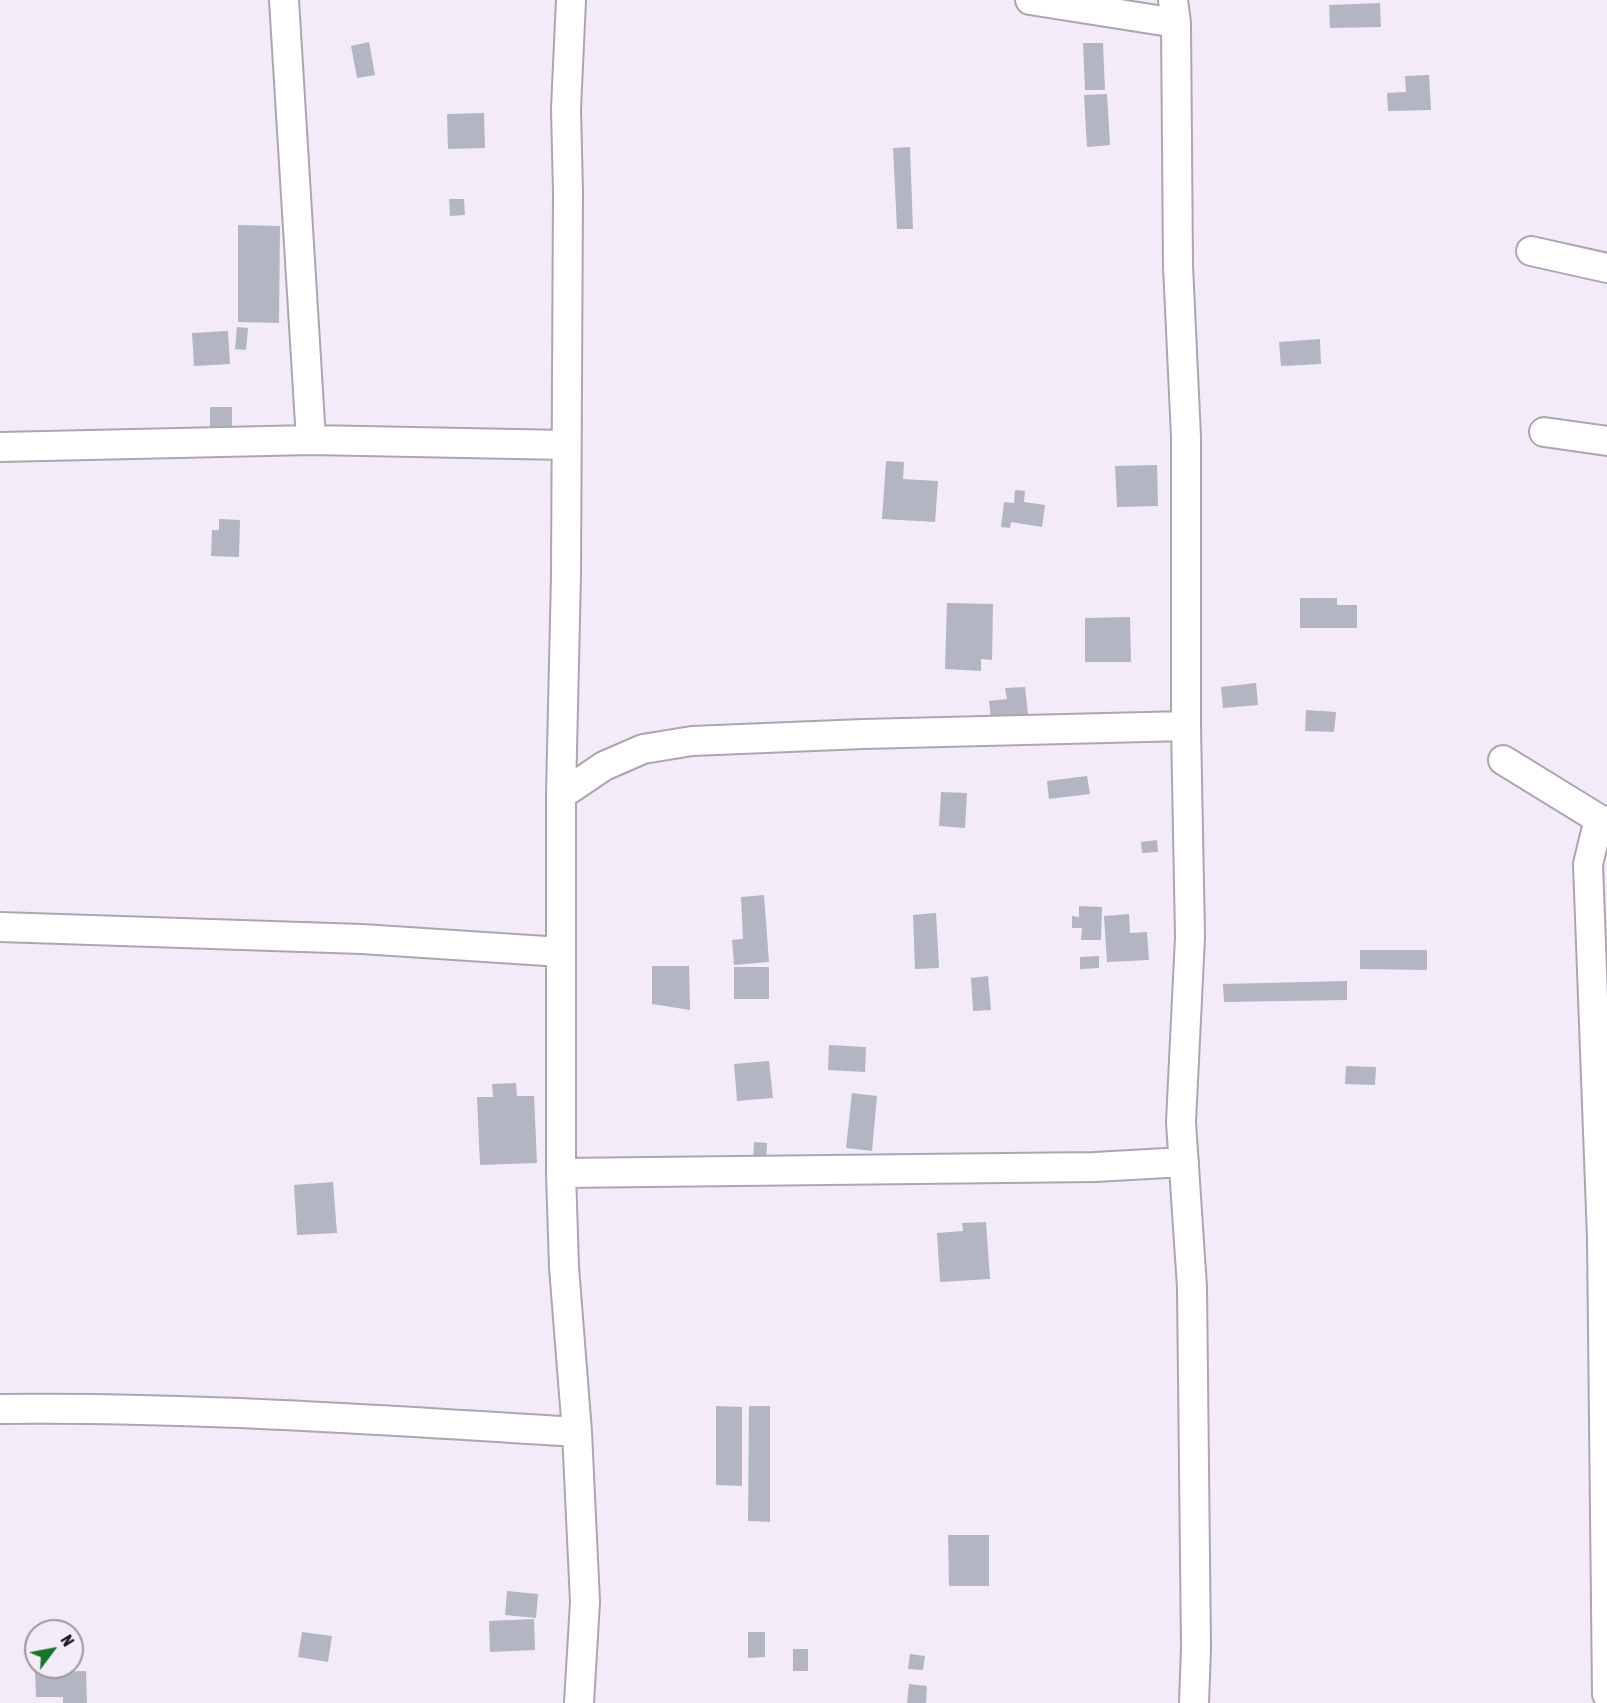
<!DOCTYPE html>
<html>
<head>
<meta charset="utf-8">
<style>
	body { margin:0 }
	#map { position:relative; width:1607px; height:1703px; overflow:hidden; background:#f3ebf8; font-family:"Asap Condensed",sans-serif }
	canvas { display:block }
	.north { position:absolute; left:24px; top:1619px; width:60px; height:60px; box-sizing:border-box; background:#f3ebf8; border:2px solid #9c96a0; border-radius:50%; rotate:58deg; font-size:16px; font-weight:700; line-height:24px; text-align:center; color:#19161b }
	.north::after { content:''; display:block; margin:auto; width:21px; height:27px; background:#137728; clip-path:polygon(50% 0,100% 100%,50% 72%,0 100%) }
</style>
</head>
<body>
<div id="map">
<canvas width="1607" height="1703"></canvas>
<div class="north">N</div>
</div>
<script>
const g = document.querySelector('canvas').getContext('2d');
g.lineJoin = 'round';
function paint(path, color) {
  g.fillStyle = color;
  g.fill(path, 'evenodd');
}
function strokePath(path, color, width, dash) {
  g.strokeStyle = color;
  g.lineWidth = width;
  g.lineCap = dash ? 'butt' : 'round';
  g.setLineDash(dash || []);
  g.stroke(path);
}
const building = new Path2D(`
	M1380,3l1,24 -51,1 -1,-23z
	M369,42l6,33 -18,3 -6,-32z
	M1083,43h20l2,47h-20z
	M1429,75l2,35 -43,1 -1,-18 19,-1 -1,-16z
	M1107,94l3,51 -23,2 -3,-52z
	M484,113l1,35 -37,1 -1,-35z
	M910,147l3,82h-16l-4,-81z
	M449,199h15l1,16 -15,1z
	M238,225l42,1 -1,97 -41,-1z
	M237,327l11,1 -2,22 -11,-1z
	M228,331l2,33 -36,2 -2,-33z
	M1320,339l1,25 -40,2 -2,-24z
	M210,407h22v28h-22z
	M886,461l18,1 -1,17 35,2 -3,41 -53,-3z
	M1157,465l1,41 -41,1 -2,-41z
	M1015,490l10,1 -1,11 21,3 -3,22 -31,-5 -1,6 -9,-1 3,-25 10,1z
	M219,519l21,1 -1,37 -28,-1 1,-26h7z
	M1300,598h37v7h20v23h-57z
	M947,603l46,1 -1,56 -11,-1v12l-36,-2z
	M1130,617l1,45h-46v-44z
	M1256,683l2,22 -35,3 -2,-21z
	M1025,687l4,35 -37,4 -3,-25 18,-2 -2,-11z
	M1306,710l30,2 -2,20 -29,-1z
	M1087,776l3,18 -41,5 -2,-18z
	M941,792l26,1 -2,35 -26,-2z
	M1157,840l1,12 -16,1 -1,-11z
	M764,895l5,67 -35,3 -2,-25 11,-1 -2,-42z
	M1079,906l23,1 -1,33h-20l1,-12h-10v-12l7,1z
	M936,913l3,55 -24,1 -2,-54z
	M1129,914l1,19 17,-1 2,28 -42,2 -3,-46z
	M1360,950h67v20l-67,-1z
	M1099,956v12l-19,1v-12z
	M652,966h37l1,44 -38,-6z
	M734,967h35v32h-35z
	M988,976l3,34 -18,1 -2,-33z
	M1347,981v19l-123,2 -1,-18z
	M829,1045l37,2 -1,25 -37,-2z
	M769,1061l4,37 -36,3 -3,-37z
	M1346,1066l30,1 -1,18 -30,-1z
	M516,1083l1,13h17l3,67 -57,2 -3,-68h16l-1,-13z
	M852,1093l25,3 -5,55 -26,-3z
	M754,1142l13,1 -1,19 -13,-1z
	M333,1182l4,51 -40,2 -3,-50z
	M986,1222l4,57 -50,3 -3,-49 26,-2 -1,-8z
	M716,1406l26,1v79l-26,-1z
	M749,1406h21v116l-22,-1z
	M948,1535h41v51h-40z
	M507,1591l31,3 -2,24 -31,-3z
	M534,1619l1,31 -45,2 -1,-31z
	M302,1632l30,4 -4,26 -30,-5z
	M748,1632h17v25l-17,1z
	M793,1649h15v22h-15z
	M910,1654l15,2 -2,14 -15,-1z
	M86,1671l1,32h-24v-6h-27l-1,-25z
	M909,1684l18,2 -1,17h-19z`);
const street = new Path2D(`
	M284,0l27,440
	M571,0l-5,109 2,83 -2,384 -5,219v378l3,94 13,165 8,170 -6,101
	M1030,0l146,23
	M1173,0l3,23 2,243 8,171v289l4,211 -9,185 11,165 4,361 -2,55
	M1531,251l76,17
	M1544,432l63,9
	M0,447l311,-7 255,5
	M1503,760l96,59 8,2
	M561,795l43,-29 39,-17 49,-8 171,-7 323,-8
	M1599,819l-11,45 14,374 5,456
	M0,927l362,12 199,13
	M561,1173l534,-6 89,-5
	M0,1409c193,-2 385,11 577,23`);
paint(building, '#b3b5c3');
strokePath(street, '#ada5b2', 32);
strokePath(street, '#fff', 28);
</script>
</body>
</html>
